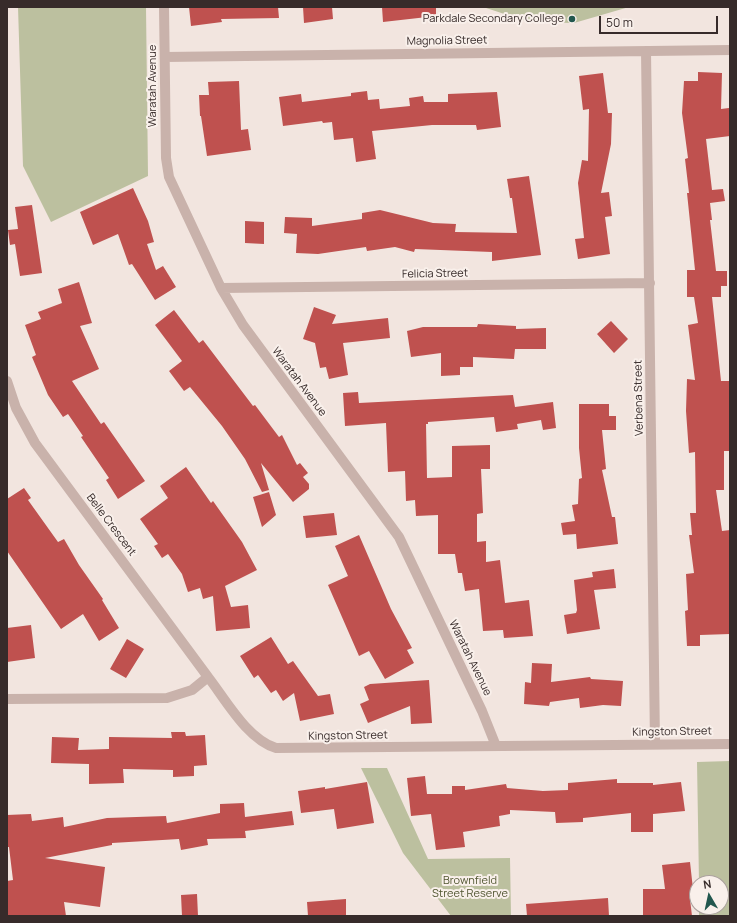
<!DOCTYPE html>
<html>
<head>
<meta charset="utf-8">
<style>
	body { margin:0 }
	#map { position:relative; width:737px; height:923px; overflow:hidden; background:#f2e5df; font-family:Manrope,sans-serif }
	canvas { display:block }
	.frame { position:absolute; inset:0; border:8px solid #372b2a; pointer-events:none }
	.north { position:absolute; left:689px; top:875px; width:40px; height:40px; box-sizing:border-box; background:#f9f0eb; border:1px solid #aba19e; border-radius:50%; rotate:351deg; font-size:11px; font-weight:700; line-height:16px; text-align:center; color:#372b2a }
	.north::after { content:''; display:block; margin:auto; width:14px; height:18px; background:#22574e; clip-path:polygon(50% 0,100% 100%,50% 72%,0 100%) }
	.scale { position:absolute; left:599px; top:16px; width:119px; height:18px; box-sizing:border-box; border:2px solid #372b2a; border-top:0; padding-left:5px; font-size:12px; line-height:14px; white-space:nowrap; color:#372b2a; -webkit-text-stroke:3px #f9f0eb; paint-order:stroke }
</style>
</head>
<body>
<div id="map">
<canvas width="737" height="923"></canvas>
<div class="frame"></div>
<div class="north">N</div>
<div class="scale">50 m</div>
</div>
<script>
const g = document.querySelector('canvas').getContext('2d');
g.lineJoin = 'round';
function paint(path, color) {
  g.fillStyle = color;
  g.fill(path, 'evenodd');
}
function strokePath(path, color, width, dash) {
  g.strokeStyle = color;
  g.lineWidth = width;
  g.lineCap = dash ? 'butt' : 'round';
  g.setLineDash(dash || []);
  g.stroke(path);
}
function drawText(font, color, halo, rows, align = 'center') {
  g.font = font + ' Manrope,sans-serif';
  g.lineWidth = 4;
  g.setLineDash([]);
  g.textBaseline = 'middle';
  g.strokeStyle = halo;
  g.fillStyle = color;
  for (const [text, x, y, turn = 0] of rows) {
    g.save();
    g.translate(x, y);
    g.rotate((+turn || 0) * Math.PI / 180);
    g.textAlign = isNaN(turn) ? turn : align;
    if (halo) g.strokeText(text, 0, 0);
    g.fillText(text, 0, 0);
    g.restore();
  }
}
const green = new Path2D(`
	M18,7h128l2,169 -97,46 -28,-56z
	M483,7h146l-55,16 -45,-1z
	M730,761v155h-31v-9h22v-24h-22l-2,-121z
	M361,768h26l41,91 82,-1 1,58h-60l-48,-63z`);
const building = new Path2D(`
	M189,7h89l1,11 -58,1 1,3 -31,4z
	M303,7h29l1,12 -29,4z
	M382,7h54v9l-53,6z
	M698,72l24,1 -1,36 8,-1 1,7v21l-24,3 6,51 11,-1 2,12 -15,2 2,17h-2l6,51h11v15h-6v11h-9l9,84h9v70h-6v39h-8l6,41 8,-1v104l-30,1v11h-13l-2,-35 3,-1 -2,-36 8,-1 -5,-38h3l-2,-22h6l-1,-61 -6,1 -3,-42 1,-32 8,1 -7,-55 10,-2 -4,-26h-7v-27h8l-8,-77h2l-4,-34 3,-1 -6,-45 2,-32h14z
	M603,73l5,40h4l-1,31 -10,49 8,-1 3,24 -7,1 5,37 -32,5 -3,-20 9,-1 -6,-55 4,-23 6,1 1,-52 -6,1 -4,-34z
	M239,81l2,49 7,-1 3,21 -44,6 -6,-40h-1l-1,-21h10l-1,-13z
	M367,91l1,9 11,-1 1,10 30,-3 -1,-8 14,-2 1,6h24v-8l49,-2 4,35 -24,3 -1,-5h-44l-60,6 4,28 -20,3 -3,-24 -19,2 -2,-18 -9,1 -1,-2 -39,5 -4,-29 22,-3 1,8 49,-6v-3z
	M529,176l12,79 -49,6v-9l-77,-3 -1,3 -19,-5 -28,4 -1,-4 -48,7 -22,-1 1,-19 -13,-1 1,-16 27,1v8l50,-7v-6l18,-3 53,13 23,1 -1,8 62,1 -5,-35h-2l-3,-19z
	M133,188l15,33 6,21 -7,2 9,26 7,-4 13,21 -21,13 -23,-36 -3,1 -11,-31 -25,11 -13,-33z
	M32,205l10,68 -22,3 -5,-32 -5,1 -2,-15 10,-1 -3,-22z
	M245,221l19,1v22l-19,-1z
	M79,282l13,41 -12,3 19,43 -27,12 29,43 3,-2 41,59 -27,18 -12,-19 3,-2 -28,-41 2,-1 -15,-22 -5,3 -15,-22 -16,-38 4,-2 -11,-30 16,-6 -3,-7 24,-9 -4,-14z
	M314,307l22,8 -4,9 56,-6 2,20 -47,5 5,32 -19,4 -3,-12 -6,1 -5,-25 -12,-4z
	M174,310l25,33 4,-3 50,66 2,-1 24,32 3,-2 15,30 3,-2 8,10 -5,4 6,7v5l-16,13 -32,-39 8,27 -7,2 -17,-33 -23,-33 -32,-39 -6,4 -15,-20 13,-10 -27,-36z
	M611,321l17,18 -14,14 -17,-19z
	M478,324l38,2v3l30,-1v21h-31l-1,10 -41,-2v10h-13v8l-19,1v-23l-30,4 -4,-26 16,-4h54z
	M358,392l1,11 154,-8 2,12 38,-5 3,26 -13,2 -2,-10 -24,4 1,5 -22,3 -2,-15 -66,5v2h-2l1,54 25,-1v-31l38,-1v24h-9l2,44 -6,1v28l9,-1v21l14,-2 5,43 24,-3 4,36 -29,2 -1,-8 -20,1 -4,-42 -14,2 -3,-18h-4l-3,-19h-17v-39l-22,1 -1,-16 -9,1 -1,-30 -17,1 -2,-49 -41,3 -2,-33z
	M579,404h30v12h7v14h-14l4,39 -4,1 10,47h3l3,27 -41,5 -1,-15 -13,1 -2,-12 14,-2 -3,-16 6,-1 1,-25 3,-1 -3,-30z
	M186,467l25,36 2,-2 29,41 15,28 -32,16 6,21 17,-2 2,23 -34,3 -3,-35 -10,3 -3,-11 -12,4 -6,-18 -14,-20 -6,4 -8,-12 4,-2 -18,-25 28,-21 -8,-12z
	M24,488l7,10 -3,2 30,42 6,-3 15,26 24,34 -1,1 17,28 -20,13 -16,-27 -22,15 -54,-78v-52z
	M269,492l7,23 -14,12 -9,-30z
	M334,513l3,22 -31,3 -3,-22z
	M359,535l32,74 21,39 -5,2 7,13 -29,16 -16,-28 -10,5 -31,-71 20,-9 -13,-30z
	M614,569l2,19 -22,2 6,39 -33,5 -3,-19 12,-2 1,-3 -3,-30 19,-3 -1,-5z
	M31,625l4,33 -28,4v-34z
	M271,637l17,27 5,-3 25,35 12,-2 4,20 -34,7 -6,-28 -11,8 -7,-11 -5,3 -13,-18 -4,3 -14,-22z
	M127,639l17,10 -18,29 -16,-9z
	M532,663l20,1 -1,18 39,-5 1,2 32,2 -2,25 -18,-1 -23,3 -1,-10 -29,4 -1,4 -25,-2 1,-22 6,1z
	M429,680l3,43 -21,1 -1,-18 -42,17 -8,-19 9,-4 -5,-13 6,-3z
	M171,732h14l1,4 19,-1 2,30 -13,1v10l-21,1v-7l-50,-1 1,14 -35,1v-20l-38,-1 1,-26 27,1 -1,12 31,-1v-12l63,1z
	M425,776l2,18h25v-8h13v4l41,-6 1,4 36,3 25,-1v-7l49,-4v4h36v2l28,-3 4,29 -32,3v18h-22v-19l-48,5v4l-27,1 -1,-11 -45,-2v4l-11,2 1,10 -37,6 2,15 -29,3 -5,-36 -20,2 -4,-38z
	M367,782l7,41 -37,6 -3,-20 -33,4 -3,-22 27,-4v2z
	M244,803l1,14 47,-6 2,14 -49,6 1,7 -39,1 1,6 -27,5 -2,-11 -67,4v2l-67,13 60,9 -5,40 -36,-5 2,14h-59v-35l6,-1 -4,-33h-2v-32l24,-1 1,7 31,-4 1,10 43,-9 59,-2 1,7 53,-10v-9z
	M690,862l4,36 -4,1 2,17h-49v-27h22l-3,-24z
	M197,894l1,22h-16l-1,-21z
	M608,898l1,18h-82l-1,-12z
	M346,899v17h-38l-1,-14z`);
const minor = new Path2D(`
	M164,7l2,151 3,19 52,111 22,37 156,212 83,174 14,35
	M646,51l9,693
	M165,57l565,-7
	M221,288l429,-5
	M7,381l9,27 19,35 173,234
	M7,699l160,-1 25,-8 16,-13c18,23 39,62 68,71l452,-4`);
const markers = [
	[572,19,4,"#22574e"]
];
const poiNames = [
	["Parkdale Secondary College",564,19]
];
const streetNames = [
	["Magnolia Street",447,41,-1],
	["Waratah Avenue",153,86,-90],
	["Felicia Street",435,274,-1],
	["Waratah Avenue",299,382,53],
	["Verbena Street",639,398,-91],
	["Belle Crescent",111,525,53],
	["Waratah Avenue",470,658,64],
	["Kingston Street",672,732,-1],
	["Kingston Street",348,736,-1]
];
const parkNames = [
	["Brownfield",470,881],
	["Street Reserve",470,894]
];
paint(green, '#bcc09f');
paint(building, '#bf514f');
strokePath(minor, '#c9b2ab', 10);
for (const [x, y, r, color] of markers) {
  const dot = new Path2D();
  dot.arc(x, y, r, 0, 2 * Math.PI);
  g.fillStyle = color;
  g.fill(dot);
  strokePath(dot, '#f9f0eb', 1.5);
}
drawText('11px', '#372b2a', '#f9f0eb', poiNames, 'right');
drawText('11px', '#372b2a', '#f9f0eb', streetNames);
drawText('11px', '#4f542f', '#f9f0eb', parkNames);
</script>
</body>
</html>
